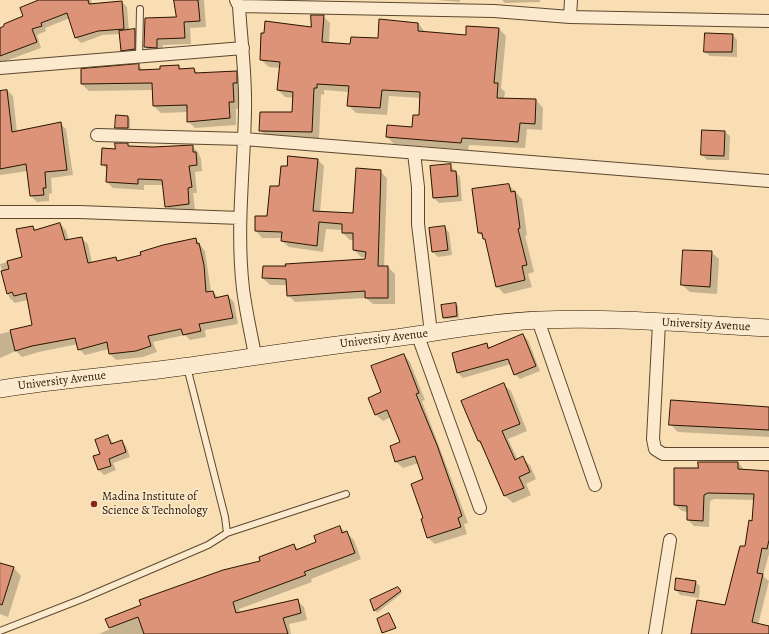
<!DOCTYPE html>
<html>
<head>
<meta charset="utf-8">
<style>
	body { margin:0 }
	canvas { display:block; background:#f9deb3 }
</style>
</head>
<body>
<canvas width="769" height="634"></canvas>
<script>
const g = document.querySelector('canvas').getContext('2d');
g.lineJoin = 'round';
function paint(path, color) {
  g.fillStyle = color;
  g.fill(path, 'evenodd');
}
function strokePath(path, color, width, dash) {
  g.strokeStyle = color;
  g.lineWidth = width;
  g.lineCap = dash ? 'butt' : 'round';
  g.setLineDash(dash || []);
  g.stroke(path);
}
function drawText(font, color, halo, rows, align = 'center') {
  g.font = font + ' Alegreya,serif';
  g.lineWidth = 3;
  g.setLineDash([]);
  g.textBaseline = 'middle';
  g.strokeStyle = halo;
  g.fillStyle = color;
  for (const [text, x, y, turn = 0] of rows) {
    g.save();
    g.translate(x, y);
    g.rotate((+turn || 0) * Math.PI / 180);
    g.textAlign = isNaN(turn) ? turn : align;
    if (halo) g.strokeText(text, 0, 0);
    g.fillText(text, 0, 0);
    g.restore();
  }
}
const shadow = new Path2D(`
	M42,0h49l1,4 30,-2 5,5 2,24 6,-1 2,3 -1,18 -12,1 -2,-2 -2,-16 -17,1 -22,8 -5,-5 -6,-20 -25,10 1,3 -9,4 4,13 -41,15v-34l24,-12z
	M175,0h29l2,27 -16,1 1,16 -28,1 -1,8h-11l-6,-6 32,-29z
	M436,0h24v2z
	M502,0h38v2l-35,1z
	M323,16l7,7 -1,20 22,2 27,-6 40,-16 7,9 42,4v-9l32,2 7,7 -5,52 4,4 -1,7 32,1 7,8 -1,22 -15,-1 -2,19 -56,-3 -1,5 -74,-6 -7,-7 26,-9 7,-11 1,-19 -32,-2 -2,19 -31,-2 -8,-8 1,-13 -25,-2v5l-3,-1 -2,44h-51l-8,-8 33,-17 1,-15 -9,-1 -7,-7 2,-22 -11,-1 -8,-7 51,-32z
	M733,35l4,5v17l-27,-1 -5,-4z
	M138,65l6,6 17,-1 17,-4 4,3h12l5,5 37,-2 7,7 -2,29 -5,1v16l-41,3 -7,-7v-9l-27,1 -7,-7 -1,-16 -64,1 -7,-7z
	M7,90l6,6 4,36 43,-9 6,6 7,46 -22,3 1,15 -3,1v7l-12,1 -6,-6 -3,-25 -28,4v-84z
	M128,116l2,3v11h-11l-3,-2z
	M725,132l5,4 -1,24h-22l-5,-5z
	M127,144l3,3 23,1 39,-2 6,6 3,7 1,12 -7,1 2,21h-4l2,17 -23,2 -6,-6 -2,-21h-20v5l-31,-2 -6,-6 1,-12 -6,-6 14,-14z
	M317,159l7,7 -4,46 34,2 26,-43 7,7 -3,89h4l7,7v30h-22l-7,-6 -71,4 -7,-7v-10h-18l-7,-7 24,-11 79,-7v-3h-5l-7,-7v-10h-4l-7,-7v-3l-17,-1 -3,23 -34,-5 -7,-6v-3h-20l-6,-7 12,-14 20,-50z
	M450,165l10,12 2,24 -23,2 -5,-5 -3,-31z
	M509,185l13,14 5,36 -2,1 9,36 -6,2 4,13 -28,7 -7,-8 -10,-45 -8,-8z
	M60,224l6,6 3,11 12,-3 7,6 4,19 23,-5 4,4 77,-23 9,12 6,41h2l6,6 9,-2 6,6 4,22 -33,6 1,7 -16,3 -5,-5 -32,7 4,10 -14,5 -27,3 -6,-6 -1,-5 -24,6 -6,-6 -1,-5 -39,8 -17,5 -6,-6 -16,7v-24l33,-8 -5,-26 -13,3 -6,-6 -9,-33 23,-6 10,-31 3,3z
	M444,227l5,5 3,23 -14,2 -5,-5z
	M711,252l8,7 -2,35 -27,-2 -8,-7z
	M456,304l2,2 1,12 -13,1 -2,-2z
	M523,335l5,5 12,31 -20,8 -5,-5 -4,-10 -48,14 -5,-5 -5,-19 34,-10 3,4z
	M404,355l6,7 15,38 -3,1 46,122 -4,1 3,10 -32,10 -7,-6 -6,-18 3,-1v-40l-6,-16 -16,5 -7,-6 -5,-15 10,-4 -10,-26 -8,4 -7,-6 -7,-17 13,-6z
	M503,384l8,7 16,40 -19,8 10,21 4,-2 8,7 6,14 -10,5 5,11 -18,8 -8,-7 -22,-51 -5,-4z
	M769,408v29l-91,-5 -8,-8z
	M108,436l6,8 8,-3 4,5 4,11 -17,6 3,7 -12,5 -5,-5 -5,-14 7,-2z
	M738,462l6,8 25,2v82l-6,22 6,5 -11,44 11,2v7h-77l34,-28 27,-84 1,-22 -40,-1 -4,2 -1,26 -15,-1 -6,-6v-8l-6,-1 -7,-6 24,-36z
	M340,527l14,13 7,19 -50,20 1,3 -73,27 1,4 57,-13 7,7 3,13 -18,4 2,10h-192l13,-6 -4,-9 153,-57 33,-17 5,5 19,-7z
	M0,564l14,4 7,8 -13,41 -8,-3z
	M695,582l5,4 -1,12 -19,-3 -4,-5z
	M398,588l4,5 -25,20 -6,-12z`);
const building = new Path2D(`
	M39,0h49l1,4 33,-3 2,28 -26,2 -23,7 -8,-25 -26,10 1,3 -10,3 5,13 -37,14v-28l4,-2v-2l19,-8 -3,-8z
	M174,0h24l2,21 -16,1 1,16 -28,1v9l-13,-1 1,-29 31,-1z
	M311,15h13l-2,27 28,2 1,-7 27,1 1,-19 39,4v8l48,4v-9l33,2 -5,55h4l-1,15 39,1 -1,25 -15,-1 -2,19 -56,-4 -1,5 -75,-6 1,-12 25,2 1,-12h6l1,-23 -38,-2 -2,18 -33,-2 2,-20 -32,-2v4h-3l-2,44 -53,-1 1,-19h32l1,-20 -16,-2 3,-28 -20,-2 1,-27h3l1,-12 46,6z
	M135,29v20l-14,2 -2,-20z
	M705,33l28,1 -1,18h-28z
	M139,64v6l21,-1v-3l19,-1v4l15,-1 1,5 42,-2v12h-4l1,19h-5l1,16 -43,4v-17l-34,1 -1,-23 -71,1v-15z
	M7,90l5,42 49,-10 6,48 -22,2 1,16h-3l1,7 -14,1 -4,-32 -26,5v-78z
	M116,115l12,1v12h-13z
	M702,130l23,1 -1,25 -23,-1z
	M115,143h13v3l25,1 40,-2v7h3l1,13 -8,1 3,21 -4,1 1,16 -24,3 -3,-27 -24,-1v5l-32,-2 1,-17h-6l1,-17 13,1z
	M288,156l30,3 -5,52 40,2 3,-45 25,2 -3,96h10v32h-23v-7l-78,5 -1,-17 -24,-1 1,-12h23l-1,-2 80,-5 1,-7 -13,-2v-17h-11v-9l-23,-2 -2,24 -36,-5 1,-9 -27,-1v-15h12l3,-30h9l2,-20h6z
	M451,164v7h5l2,25 -25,2 -3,-32z
	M509,184l2,8 4,-1 5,37 -2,1 9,36 -5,1 3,14 -29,7 -11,-48h-2l-1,-6h-4l-6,-44z
	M60,223l5,17 17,-3 6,26 28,-6 1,4 24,-6 -1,-3 23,-7 33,-7 1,6 2,-1 5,22 2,27 7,-1 2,7 13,-3 5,23 -34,6 2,7 -18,4 -2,-6 -33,7 3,10 -15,5 -27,3 -2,-12 -29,8 -3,-12 -43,8 -17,5 -5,-21 22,-5 -6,-32 -12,3 -2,-4 -5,2 -6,-23 8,-2 -2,-8 15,-4 -6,-28 17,-3 1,4z
	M445,226l3,24 -16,2 -3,-24z
	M683,250l29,1 -2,36 -29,-2z
	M456,303l1,13 -14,2 -2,-13z
	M523,334l13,32 -22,9 -6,-16 -51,14 -5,-20 35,-10 1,5z
	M404,354l15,39 -3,1 21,51 25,71 -4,2 3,9 -34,11 -6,-19 2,-1 -12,-34 12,-5 -8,-23 -20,6 -5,-16 10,-4 -13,-32 -12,5 -7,-17 13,-6 -10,-26z
	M504,383l16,41 -18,7 13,29 8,-4 7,16 -11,5 5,11 -20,8 -24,-55h-2l-17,-40z
	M671,400l98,7v23l-100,-5z
	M108,435l3,9 11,-4 4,12 -17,7 2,7 -13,4 -5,-14 7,-2 -5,-14z
	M698,462h40v7l31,2v69l-2,9 -5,-1 -5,25 6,1 -11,48 17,4v8h-78l6,-34 28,5 15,-59h5l4,-26 3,1 2,-27 -46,-1 -4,2 -1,26 -16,-1v-14l-13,-1v-37h24z
	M340,526l2,7 5,-2 8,22 -51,19 2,3 -73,27 3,11 62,-14 3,14 -18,5 5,16h-144l-6,-17 -29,11 -4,-9 36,-14 -2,-5 84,-30 37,-9 -1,-4 35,-13 2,6 20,-8 -2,-6z
	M0,563l14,4 -12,38 -2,-1z
	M676,578l20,3 -2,12 -19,-3z
	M398,587l3,4 -27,20 -4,-11z
	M389,613l7,15 -14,5 -5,-14z`);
const lane = new Path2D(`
	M139,58l1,-49
	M227,533l119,-39
	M0,631l82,-32 126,-54 19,-12 -2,-16 -38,-150`);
const street = new Path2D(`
	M236,0l3,6c2,35 7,69 6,104 -1,61 -9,118 -2,179 3,23 8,45 12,66
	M239,6l255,5 76,6 199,4
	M570,17l1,-17
	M0,68l243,-20
	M97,135l147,4 525,42
	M414,153l4,34v37l13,109
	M0,212h79l161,6
	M538,320l57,165
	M659,323l-6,116 2,10 8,5h106
	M418,336l62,172
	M655,634l15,-94`);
const secondary = new Path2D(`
	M0,389c55,-9 111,-13 166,-20 68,-9 136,-20 204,-28 57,-6 113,-19 170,-21 76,-3 153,4 229,8`);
const markers = [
	[94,504,4,"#8f2418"]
];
const streetNames = [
	["University Avenue",706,325,3],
	["University Avenue",384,339,-7],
	["University Avenue",62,381,-7]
];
const poiNames = [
	["Madina Institute of",102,497],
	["Science & Technology",102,511]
];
paint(shadow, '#0003');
paint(building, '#dd9377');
strokePath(building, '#281500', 1);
strokePath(lane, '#5c472d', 8);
strokePath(street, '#5c472d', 14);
strokePath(secondary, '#281500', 18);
strokePath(lane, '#fbeace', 6);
strokePath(street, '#fbeace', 12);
strokePath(secondary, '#fbeace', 17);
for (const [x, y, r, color] of markers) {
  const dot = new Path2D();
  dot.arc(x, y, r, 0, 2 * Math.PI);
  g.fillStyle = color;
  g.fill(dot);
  strokePath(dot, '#fbeace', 1.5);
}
drawText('12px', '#281500', '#fbeace', streetNames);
drawText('12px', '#281500', '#fbeace', poiNames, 'left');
</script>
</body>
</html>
